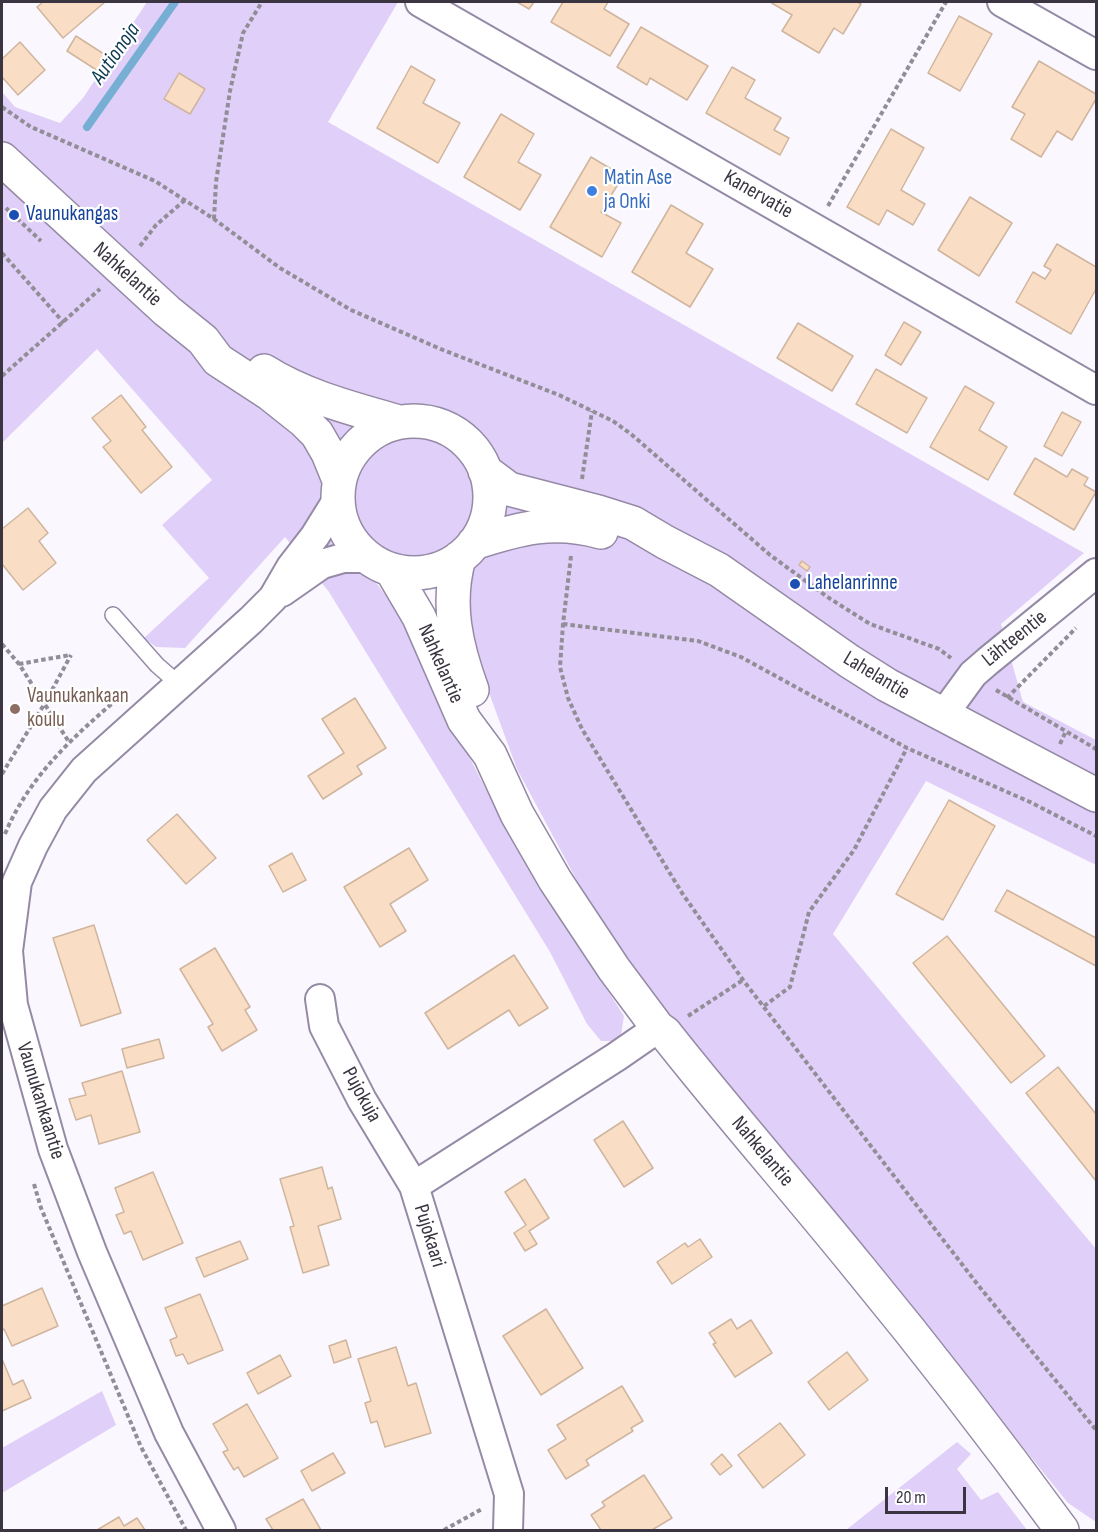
<!DOCTYPE html>
<html>
<head>
<meta charset="utf-8">
<style>
	body { margin:0 }
	#map { position:relative; width:1098px; height:1532px; overflow:hidden; background:#faf8fe; font-family:"Sofia Sans Condensed",sans-serif }
	canvas { display:block }
	.frame { position:absolute; inset:0; border:3px solid #3a3541; pointer-events:none }
	.scale { position:absolute; left:885px; top:1487px; width:81px; height:27px; box-sizing:border-box; border:3px solid #3a3541; border-top:0; padding-left:8px; font-size:18px; line-height:21px; white-space:nowrap; color:#3a3541; -webkit-text-stroke:4px #fff; paint-order:stroke }
</style>
</head>
<body>
<div id="map">
<canvas width="1098" height="1532"></canvas>
<div class="frame"></div>
<div class="scale">20 m</div>
</div>
<script>
const g = document.querySelector('canvas').getContext('2d');
g.lineJoin = 'round';
function paint(path, color) {
  g.fillStyle = color;
  g.fill(path, 'evenodd');
}
function strokePath(path, color, width, dash) {
  g.strokeStyle = color;
  g.lineWidth = width;
  g.lineCap = dash ? 'butt' : 'round';
  g.setLineDash(dash || []);
  g.stroke(path);
}
function drawText(font, color, halo, rows, align = 'center') {
  g.font = font + ' "Sofia Sans Condensed",sans-serif';
  g.lineWidth = 4.5;
  g.setLineDash([]);
  g.textBaseline = 'middle';
  g.strokeStyle = halo;
  g.fillStyle = color;
  for (const [text, x, y, turn = 0] of rows) {
    g.save();
    g.translate(x, y);
    g.rotate((+turn || 0) * Math.PI / 180);
    g.textAlign = isNaN(turn) ? turn : align;
    if (halo) g.strokeText(text, 0, 0);
    g.fillText(text, 0, 0);
    g.restore();
  }
}
const green = new Path2D(`
	M147,2h251l-70,120 756,431 -83,71 22,78 73,38v125l-170,-84 -93,153 263,315v273l-28,-19 -233,-288 -182,-221 -63,-89 -73,-136 -43,-117 -7,-63 -91,-6 29,35 34,80 77,150 108,168 -4,25h-19l-14,-17 -37,-72 -221,-360 -44,-55 -100,111 -29,-1 -12,-9 65,-60 -47,-53 50,-45 -115,-131 -95,94v-351l13,15 45,16 23,-25z
	M102,1391l14,34 -114,68v-45z
	M957,1442l14,12 -14,15 24,31 17,-8 29,38h-181z`);
const stream = new Path2D(`
	M87,127l88,-125`);
const building = new Path2D(`
	M43,2h62l-42,36 -26,-31z
	M517,2h17l-5,7z
	M563,2h45l-4,7 25,15 -19,32 -59,-34z
	M770,2h87l4,2 -18,30 -9,-6 -15,25 -37,-22 10,-16z
	M959,16l33,18 -32,57 -32,-18z
	M641,27l67,39 -21,34 -37,-22 -3,7 -30,-18z
	M76,36l31,20 -9,15 -31,-20z
	M20,42l25,28 -27,25 -16,-18v-18z
	M1039,61l57,33v5l-24,41 -15,-9 -16,26 -30,-18 14,-25 -13,-7z
	M411,66l24,14 -12,23 37,20 -22,40 -61,-35z
	M732,67l23,13 -10,18 36,20 -7,12 15,8 -9,17 -74,-42z
	M179,73l26,16 -15,25 -26,-15z
	M501,114l33,20 -16,28 23,13 -21,35 -56,-33z
	M891,129l33,19 -23,42 24,14 -12,21 -26,-15 -8,15 -32,-18z
	M591,157l32,19 -22,36 20,11 -19,34 -52,-30z
	M970,197l42,26 -33,53 -41,-26z
	M671,205l32,19 -17,29 27,16 -23,38 -58,-35z
	M1057,244l39,23v22l-25,45 -55,-32 17,-30 12,7 6,-9 -7,-4z
	M904,322l17,10 -20,33 -16,-10z
	M798,323l55,33 -21,35 -55,-33z
	M876,369l51,29 -20,35 -51,-29z
	M965,386l29,17 -15,27 28,17 -19,33 -58,-33z
	M121,395l25,32 -4,3 30,37 -31,26 -38,-46 8,-6 -19,-23z
	M1062,412l19,10 -19,34 -18,-10z
	M1035,458l32,19 5,-8 16,9 -4,7 12,7 -22,38 -60,-36z
	M28,508l20,25 -9,8 17,22 -33,27 -21,-26v-35z
	M802,561l8,6 -3,4 -8,-6z
	M355,698l31,50 -29,18 5,8 -39,25 -15,-23 36,-23 -22,-34z
	M949,800l46,26 -52,94 -47,-26z
	M177,814l39,44 -30,26 -39,-44z
	M409,848l19,32 -38,24 16,27 -26,16 -36,-60z
	M292,853l14,27 -23,12 -14,-26z
	M1007,890l89,48v28l-101,-55z
	M94,925l27,88 -40,13 -28,-88z
	M947,936l98,120 -34,27 -98,-120z
	M215,948l35,59 -5,3 12,20 -35,21 -14,-24 5,-3 -33,-55z
	M514,955l34,53 -29,18 -10,-16 -61,39 -23,-36z
	M159,1039l5,19 -37,10 -5,-19z
	M1058,1067l38,47v67l-70,-88z
	M122,1071l18,61 -41,12 -8,-29 -15,5 -7,-21 17,-4 -4,-12z
	M623,1121l30,47 -29,19 -30,-47z
	M322,1167l6,22 4,-2 9,32 -23,7 11,39 -26,8 -13,-46 4,-1 -14,-47z
	M153,1172l30,71 -40,17 -12,-29 -7,3 -8,-19 8,-3 -9,-24z
	M525,1179l24,39 -20,13 8,13 -12,7 -11,-18 12,-8 -21,-33z
	M700,1239l12,18 -40,27 -15,-22 28,-19 3,4z
	M240,1241l8,18 -44,18 -8,-19z
	M42,1288l16,38 -46,20 -8,-17 -2,2v-25z
	M200,1294l23,56 -35,14 -5,-10 -7,2 -6,-16 7,-3 -12,-29z
	M546,1309l37,59 -42,27 -38,-59z
	M731,1319l6,10 14,-9 21,33 -37,24 -22,-33 3,-1 -7,-10z
	M346,1340l5,17 -17,6 -5,-17z
	M396,1347l12,39 8,-3 15,50 -46,14 -8,-26 -6,2 -6,-20 6,-2 -13,-42z
	M847,1352l21,28 -39,30 -21,-28z
	M280,1355l11,21 -33,18 -11,-21z
	M2,1359l11,26 10,-5 8,18 -29,13z
	M622,1386l21,35 -12,7 2,3 -47,29 3,5 -23,14 -18,-29 18,-11 -9,-14z
	M247,1404l31,54 -34,19 -6,-10 -4,3 -11,-18 5,-2 -15,-26z
	M780,1423l25,32 -42,33 -25,-33z
	M333,1453l12,20 -33,18 -11,-20z
	M722,1454l10,12 -12,9 -9,-11z
	M644,1475l28,43 -20,12h-51l-10,-15 14,-9 -3,-4z
	M303,1499l18,31h-48l-7,-11z
	M119,1517l5,9 13,-8 8,12h-48z`);
const path = new Path2D(`
	M2,107l29,20 124,54 59,38 66,49 71,42 92,40 116,45 54,26 18,13 139,121 59,43 41,26 69,25 12,9
	M828,206l118,-204
	M6,208l35,33
	M214,219l2,-37 14,-91 13,-58 19,-31
	M140,246l16,-21 29,-25
	M2,253l62,70
	M2,376l98,-87
	M582,479l10,-68
	M571,556l-8,68 -3,43 8,31 14,31 100,164 61,87 235,305 118,145
	M563,624l135,17 43,16 166,91 123,54 66,34
	M2,644l17,20 50,78
	M19,664l51,-9
	M996,690l100,59
	M1007,698l69,-70
	M1060,744l6,-13
	M2,774l43,-71 26,-48
	M5,834c24,-58 70,-99 117,-139
	M764,1006l26,-19 19,-75 45,-62 53,-102
	M688,1016l55,-36
	M34,1184l7,24 100,239 45,83
	M444,1530l38,-21`);
const service = new Path2D(`
	M113,615l44,50 23,20`);
const minor = new Path2D(`
	M420,2l676,388
	M1002,2l94,53
	M282,592l40,-28 21,-6h25
	M943,715l30,-41 15,-13 108,-88
	M320,999l4,27 38,74 52,86
	M221,1530l-52,-97 -77,-181 -39,-103 -40,-144 -5,-54 9,-69 16,-36 20,-37 31,-39 167,-150 22,-22 18,-31 24,-31 23,-37
	M508,1530l1,-36 -95,-308 202,-129 42,-29`);
const secondary = new Path2D(`
	M2,159l165,152 36,29 15,20 52,34 34,27 13,13 11,19 11,27
	M264,371c41,26 90,38 135,51
	M338 497a76 76 0 1 1 152 0a76 76 0 1 1-152 0Z
	M485,471l24,18 89,23 35,11 32,19 54,28 130,91 38,24 209,110
	M474,543c46,-15 80,-24 127,-11
	M459,558c-13,46 -3,88 13,132
	M392,571l27,46 45,103 26,35 27,59 38,66 59,89 44,59 7,5c63,80 130,156 194,235 70,85 138,173 203,262`);
const markers = [
	[592,191,6,"#3f7fe0"],
	[14,215,6,"#1a4fb4"],
	[795,584,6,"#1a4fb4"],
	[15,709,6,"#8d6e63"]
];
const shopNames = [
	["Matin Ase",604,179],
	["ja Onki",604,203]
];
const streetNames = [
	["Kanervatie",758,195,30],
	["Nahkelantie",127,275,42],
	["Lähteentie",1015,639,-39],
	["Nahkelantie",440,664,66],
	["Lahelantie",876,676,31],
	["Pujokuja",361,1095,61],
	["Vaunukankaantie",40,1101,73],
	["Nahkelantie",762,1152,50],
	["Pujokaari",429,1236,73]
];
const transitNames = [
	["Vaunukangas",26,215],
	["Lahelanrinne",807,584]
];
const educationNames = [
	["Vaunukankaan",27,697],
	["koulu",27,721]
];
const waterNames = [
	["Autionoja",116,54,-55]
];
paint(green, '#e0cff8');
strokePath(stream, '#76afd3', 8);
paint(building, '#f9ddc5');
strokePath(building, '#d0b59e', 1.5);
strokePath(service, '#958aa6', 18);
strokePath(minor, '#958aa6', 32);
strokePath(secondary, '#958aa6', 36);
strokePath(path, '#928e97', 4, [4.5, 3]);
strokePath(service, '#fff', 15);
strokePath(minor, '#fff', 28);
strokePath(secondary, '#fff', 33);
for (const [x, y, r, color] of markers) {
  const dot = new Path2D();
  dot.arc(x, y, r, 0, 2 * Math.PI);
  g.fillStyle = color;
  g.fill(dot);
  strokePath(dot, '#fff', 2);
}
drawText('21px', '#366cbe', '#fff', shopNames, 'left');
drawText('21px', '#3a3541', '#fff', streetNames);
drawText('21px', '#164399', '#fff', transitNames, 'left');
drawText('21px', '#785e54', '#fff', educationNames, 'left');
drawText('italic 22px', '#0a3a53', '#fff', waterNames);
</script>
</body>
</html>
